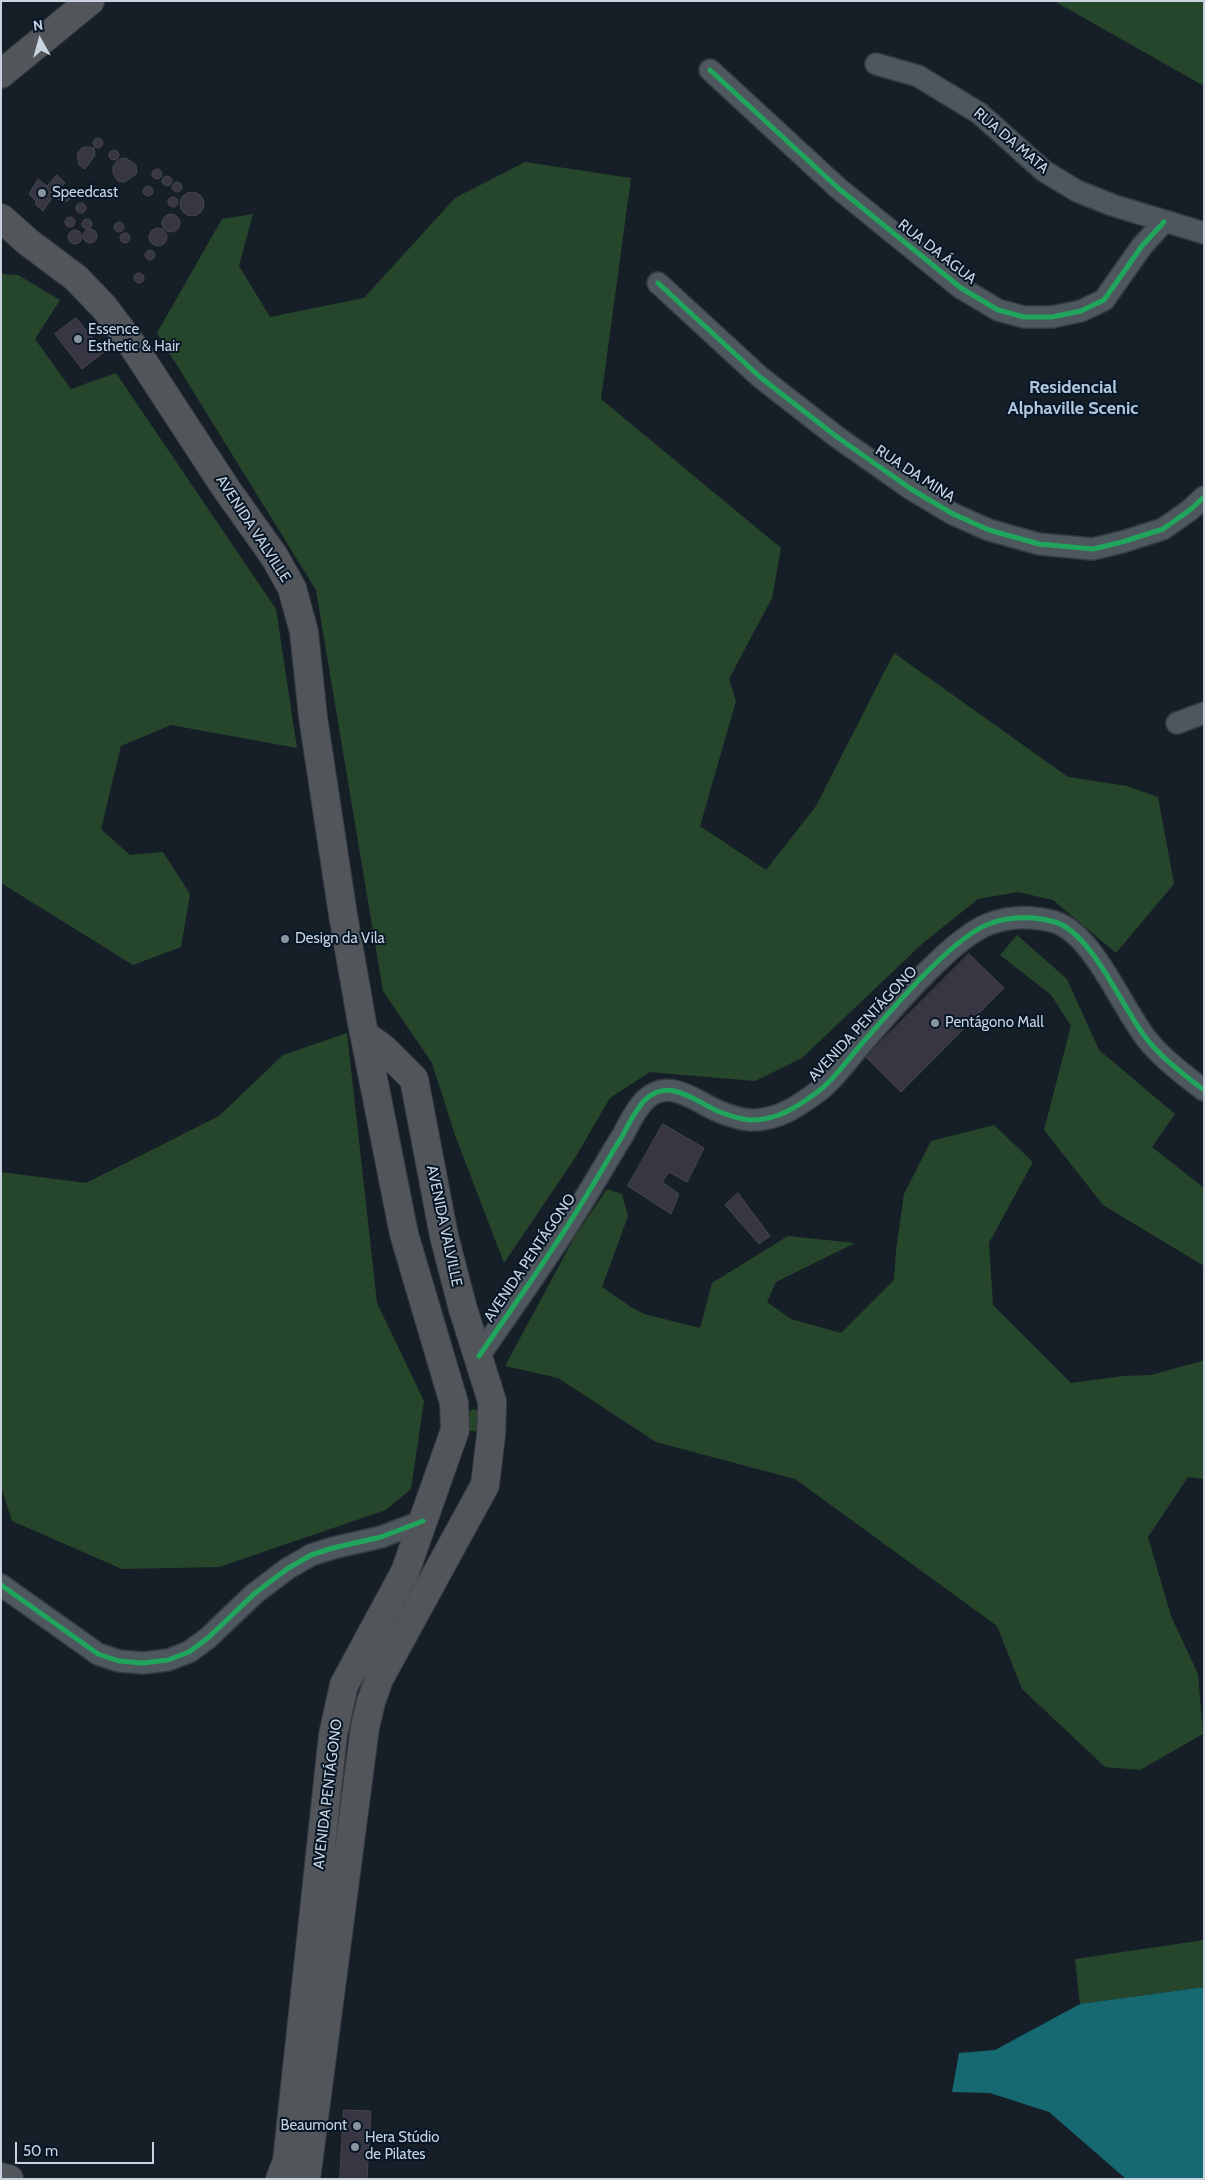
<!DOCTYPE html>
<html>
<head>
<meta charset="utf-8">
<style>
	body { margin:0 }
	#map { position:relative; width:1205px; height:2180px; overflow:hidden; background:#161f28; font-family:Cabin,sans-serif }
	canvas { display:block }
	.frame { position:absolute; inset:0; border:2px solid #c8d3df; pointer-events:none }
	.north { position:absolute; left:15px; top:15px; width:50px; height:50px; -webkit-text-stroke:4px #061626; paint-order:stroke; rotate:353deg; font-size:14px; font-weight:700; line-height:20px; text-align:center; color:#c8d3df }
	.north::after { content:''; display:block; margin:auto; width:18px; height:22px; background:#c8d3df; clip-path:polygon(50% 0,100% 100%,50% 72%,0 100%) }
	.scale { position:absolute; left:15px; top:2142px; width:139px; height:22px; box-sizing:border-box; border:2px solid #c8d3df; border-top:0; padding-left:6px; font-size:15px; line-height:18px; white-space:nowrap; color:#c8d3df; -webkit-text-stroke:4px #061626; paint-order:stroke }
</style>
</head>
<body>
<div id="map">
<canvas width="1205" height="2180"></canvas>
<div class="frame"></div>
<div class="north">N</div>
<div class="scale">50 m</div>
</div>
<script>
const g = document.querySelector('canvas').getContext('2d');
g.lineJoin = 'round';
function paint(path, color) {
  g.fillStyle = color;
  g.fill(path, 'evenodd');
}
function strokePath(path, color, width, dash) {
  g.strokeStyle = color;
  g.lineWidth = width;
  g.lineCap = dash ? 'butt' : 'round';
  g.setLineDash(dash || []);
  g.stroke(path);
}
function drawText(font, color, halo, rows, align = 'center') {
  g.font = font + ' Cabin,sans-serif';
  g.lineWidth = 4;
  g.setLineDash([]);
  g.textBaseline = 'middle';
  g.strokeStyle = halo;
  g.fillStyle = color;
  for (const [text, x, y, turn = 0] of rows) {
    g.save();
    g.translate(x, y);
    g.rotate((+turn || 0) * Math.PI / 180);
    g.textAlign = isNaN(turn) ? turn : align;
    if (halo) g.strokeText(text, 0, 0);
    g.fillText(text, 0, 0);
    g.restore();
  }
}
const green = new Path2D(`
	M1054,1h150v85z
	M525,162l106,16 -30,221 180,149 -9,50 -43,81 7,22 -36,125 66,44 50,-64 78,-153 174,124 59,9 31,11 16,87 -58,69 -63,-53 -35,-8 -40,7 -55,44 -121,115 -47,23 -105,-9 -40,26 -35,60 -71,105 -49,-128 -23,-72 -49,-72 -67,-401 -159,-257 65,-114 31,-5 -14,52 31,51 94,-19 91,-100z
	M1,274l17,1 42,25 -25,39 36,50 45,-16 160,236 21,139 -126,-23 -50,21 -20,83 29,26 33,-3 27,42 -9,53 -48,18 -132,-82z
	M1017,935l50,44 32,71 76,64 -23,33 52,41v78l-101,-61 -59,-75 27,-104 -20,-31 -51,-40z
	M347,1033l30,270 47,98 -13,88 -25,21 -167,57 -97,2 -110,-48 -11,-34v-315l85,11 133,-67 64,-61z
	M994,1125l39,37 -44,81 4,62 78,78 52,-7 28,-1 51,-14 2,-4v122l-16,-2 -40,60 23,79 27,58 5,60 -63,36 -35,-3 -83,-78 -25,-63 -202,-147 -139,-37 -98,-64 -53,-12 69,-128 33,-49 15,5 6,22 -26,71 29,20 13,7 56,14 12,-45 76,-47 67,7 -79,39 -9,20 24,17 50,14 53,-53 2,-30 8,-56 27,-53z
	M473,1409l8,2 -3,21 -11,-2 -1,-17z
	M1204,1940v47l-124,17 -5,-45z`);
const water = new Path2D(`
	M1204,1987v192h-78l-77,-67 -59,-19 -38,-1 7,-39 36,-3 85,-46z`);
const building = new Path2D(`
	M93 143a5 5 0 1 1 10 0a5 5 0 1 1-10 0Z
	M90,147l4,1 1,7 -10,14 -6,-4 -2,-11 5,-6z
	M109 155a5 5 0 1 1 10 0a5 5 0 1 1-10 0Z
	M126,158l10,7 1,8 -12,9 -7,-1 -5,-7v-8l5,-6z
	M152 174a5 5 0 1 1 10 0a5 5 0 1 1-10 0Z
	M57,175l8,8 -9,9 -13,19 -7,-6v-4l-7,-7 9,-15 9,7z
	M162 181a5 5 0 1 1 10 0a5 5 0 1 1-10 0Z
	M172 187a5 5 0 1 1 10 0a5 5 0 1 1-10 0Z
	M143 191a5 5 0 1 1 10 0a5 5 0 1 1-10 0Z
	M57 195a7 7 0 1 1 14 0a7 7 0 1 1-14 0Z
	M180 204a12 12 0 1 1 24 0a12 12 0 1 1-24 0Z
	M168 202a5 5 0 1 1 10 0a5 5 0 1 1-10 0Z
	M76 208a5 5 0 1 1 10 0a5 5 0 1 1-10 0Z
	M162 223a9 9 0 1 1 18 0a9 9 0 1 1-18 0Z
	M65 222a5 5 0 1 1 10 0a5 5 0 1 1-10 0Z
	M82 224a5 5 0 1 1 10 0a5 5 0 1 1-10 0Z
	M114 227a5 5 0 1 1 10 0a5 5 0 1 1-10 0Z
	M149 237a9 9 0 1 1 18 0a9 9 0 1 1-18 0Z
	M83 236a7 7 0 1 1 14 0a7 7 0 1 1-14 0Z
	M68 237a7 7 0 1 1 14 0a7 7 0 1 1-14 0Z
	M120 238a5 5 0 1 1 10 0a5 5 0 1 1-10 0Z
	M145 255a5 5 0 1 1 10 0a5 5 0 1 1-10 0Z
	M134 278a5 5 0 1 1 10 0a5 5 0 1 1-10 0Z
	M76,318l28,34 -22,17 -27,-35z
	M969,954l35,34 -103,104 -35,-35z
	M663,1124l41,24 -17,34 -18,-10 -7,10 17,12 -8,20 -43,-28z
	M738,1193l32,43 -11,8 -34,-39z
	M344,2110l27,1 -4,68h-27z`);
const minor = new Path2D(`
	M876,64l42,12 61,37 65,58 33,20 35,14 92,28
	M710,70l128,118 123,100 37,22 26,7h28l29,-6 23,-11 38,-54 22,-24
	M658,283l102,94 77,60 74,52 42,25 36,16 50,14 54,5 29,-7 41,-13 27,-19 14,-13
	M1177,723l27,-10
	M479,1356c35,-51 72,-102 104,-155 14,-22 26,-44 40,-66 6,-12 13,-26 22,-35 25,-24 52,3 75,12 10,4 20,7 30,8 28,1 50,-15 70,-30 15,-12 26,-28 38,-42 28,-32 94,-111 131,-124 21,-8 44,-8 66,-2 38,12 67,86 91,116 14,19 39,38 58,52
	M1,1585l97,69 21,7 24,2 25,-3 21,-8 19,-14 46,-44 33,-25 24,-14 22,-7 48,-11 42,-16`);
const secondary = new Path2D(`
	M1,74l89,-73
	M1,218l27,24 48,36 28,29 29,39 92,141 49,69 18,32 12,44 9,85 30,198 19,108 42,211 50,169 1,27 -50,142 -61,113 -11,50 -46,426 -7,18
	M1,2177l8,2
	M306,2179l59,-452 6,-25 8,-23 106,-194 6,-50 1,-24v-10l-29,-92 -19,-73 -30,-157 -30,-30 -19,-14`);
const cycleway = new Path2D(`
	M710,70l128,118 123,100 37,22 26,7h28l29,-6 23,-11 38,-54 22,-24
	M658,283l102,94 77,60 74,52 42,25 36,16 50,14 54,5 29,-7 41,-13 27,-19 14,-13
	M479,1356c35,-51 72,-102 104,-155 14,-22 26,-44 40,-66 6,-12 13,-26 22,-35 25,-24 52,3 75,12 10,4 20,7 30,8 28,1 50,-15 70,-30 15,-12 26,-28 38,-42 28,-32 94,-111 131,-124 21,-8 44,-8 66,-2 38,12 67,86 91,116 14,19 39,38 58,52
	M1,1585l97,69 21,7 24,2 25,-3 21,-8 19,-14 46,-44 33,-25 24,-14 22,-7 48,-11 42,-16`);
const markers = [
	[42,193,5,"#8a949f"],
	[78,339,5,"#8a949f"],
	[285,939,5,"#8a949f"],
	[935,1023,5,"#8a949f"],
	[357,2126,5,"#8a949f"],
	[355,2147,5,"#8a949f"]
];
const streetNames = [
	["RUA DA MATA",1011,141,40],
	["RUA DA ÁGUA",937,252,38],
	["RUA DA MINA",915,474,33],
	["AVENIDA VALVILLE",253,529,57],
	["AVENIDA PENTÁGONO",863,1024,-47],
	["AVENIDA VALVILLE",444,1226,78],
	["AVENIDA PENTÁGONO",530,1258,-56],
	["AVENIDA PENTÁGONO",328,1794,-83]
];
const poiNames = [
	["Speedcast",52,193],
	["Essence",88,330],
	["Esthetic & Hair",88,347],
	["Design da Vila",295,939],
	["Pentágono Mall",945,1023],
	["Beaumont",347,2126,"right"],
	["Hera Stúdio",365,2138],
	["de Pilates",365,2155]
];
const quarterNames = [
	["Residencial",1073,388],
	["Alphaville Scenic",1073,409]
];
paint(green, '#26462b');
paint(water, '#166971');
paint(building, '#393644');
strokePath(building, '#45464f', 1);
strokePath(minor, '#333a42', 24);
strokePath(secondary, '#333a42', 30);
strokePath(minor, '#4e565e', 21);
strokePath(secondary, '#52565b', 28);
strokePath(cycleway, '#20a55d', 5);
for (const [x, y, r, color] of markers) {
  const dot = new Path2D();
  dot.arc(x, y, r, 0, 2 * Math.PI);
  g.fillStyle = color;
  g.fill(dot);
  strokePath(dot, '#061626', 2);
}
drawText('15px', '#c8d3df', '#061626', streetNames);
drawText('15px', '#c8d3df', '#061626', poiNames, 'left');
drawText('bold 18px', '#b0c6dd', '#061626', quarterNames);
</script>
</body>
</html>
